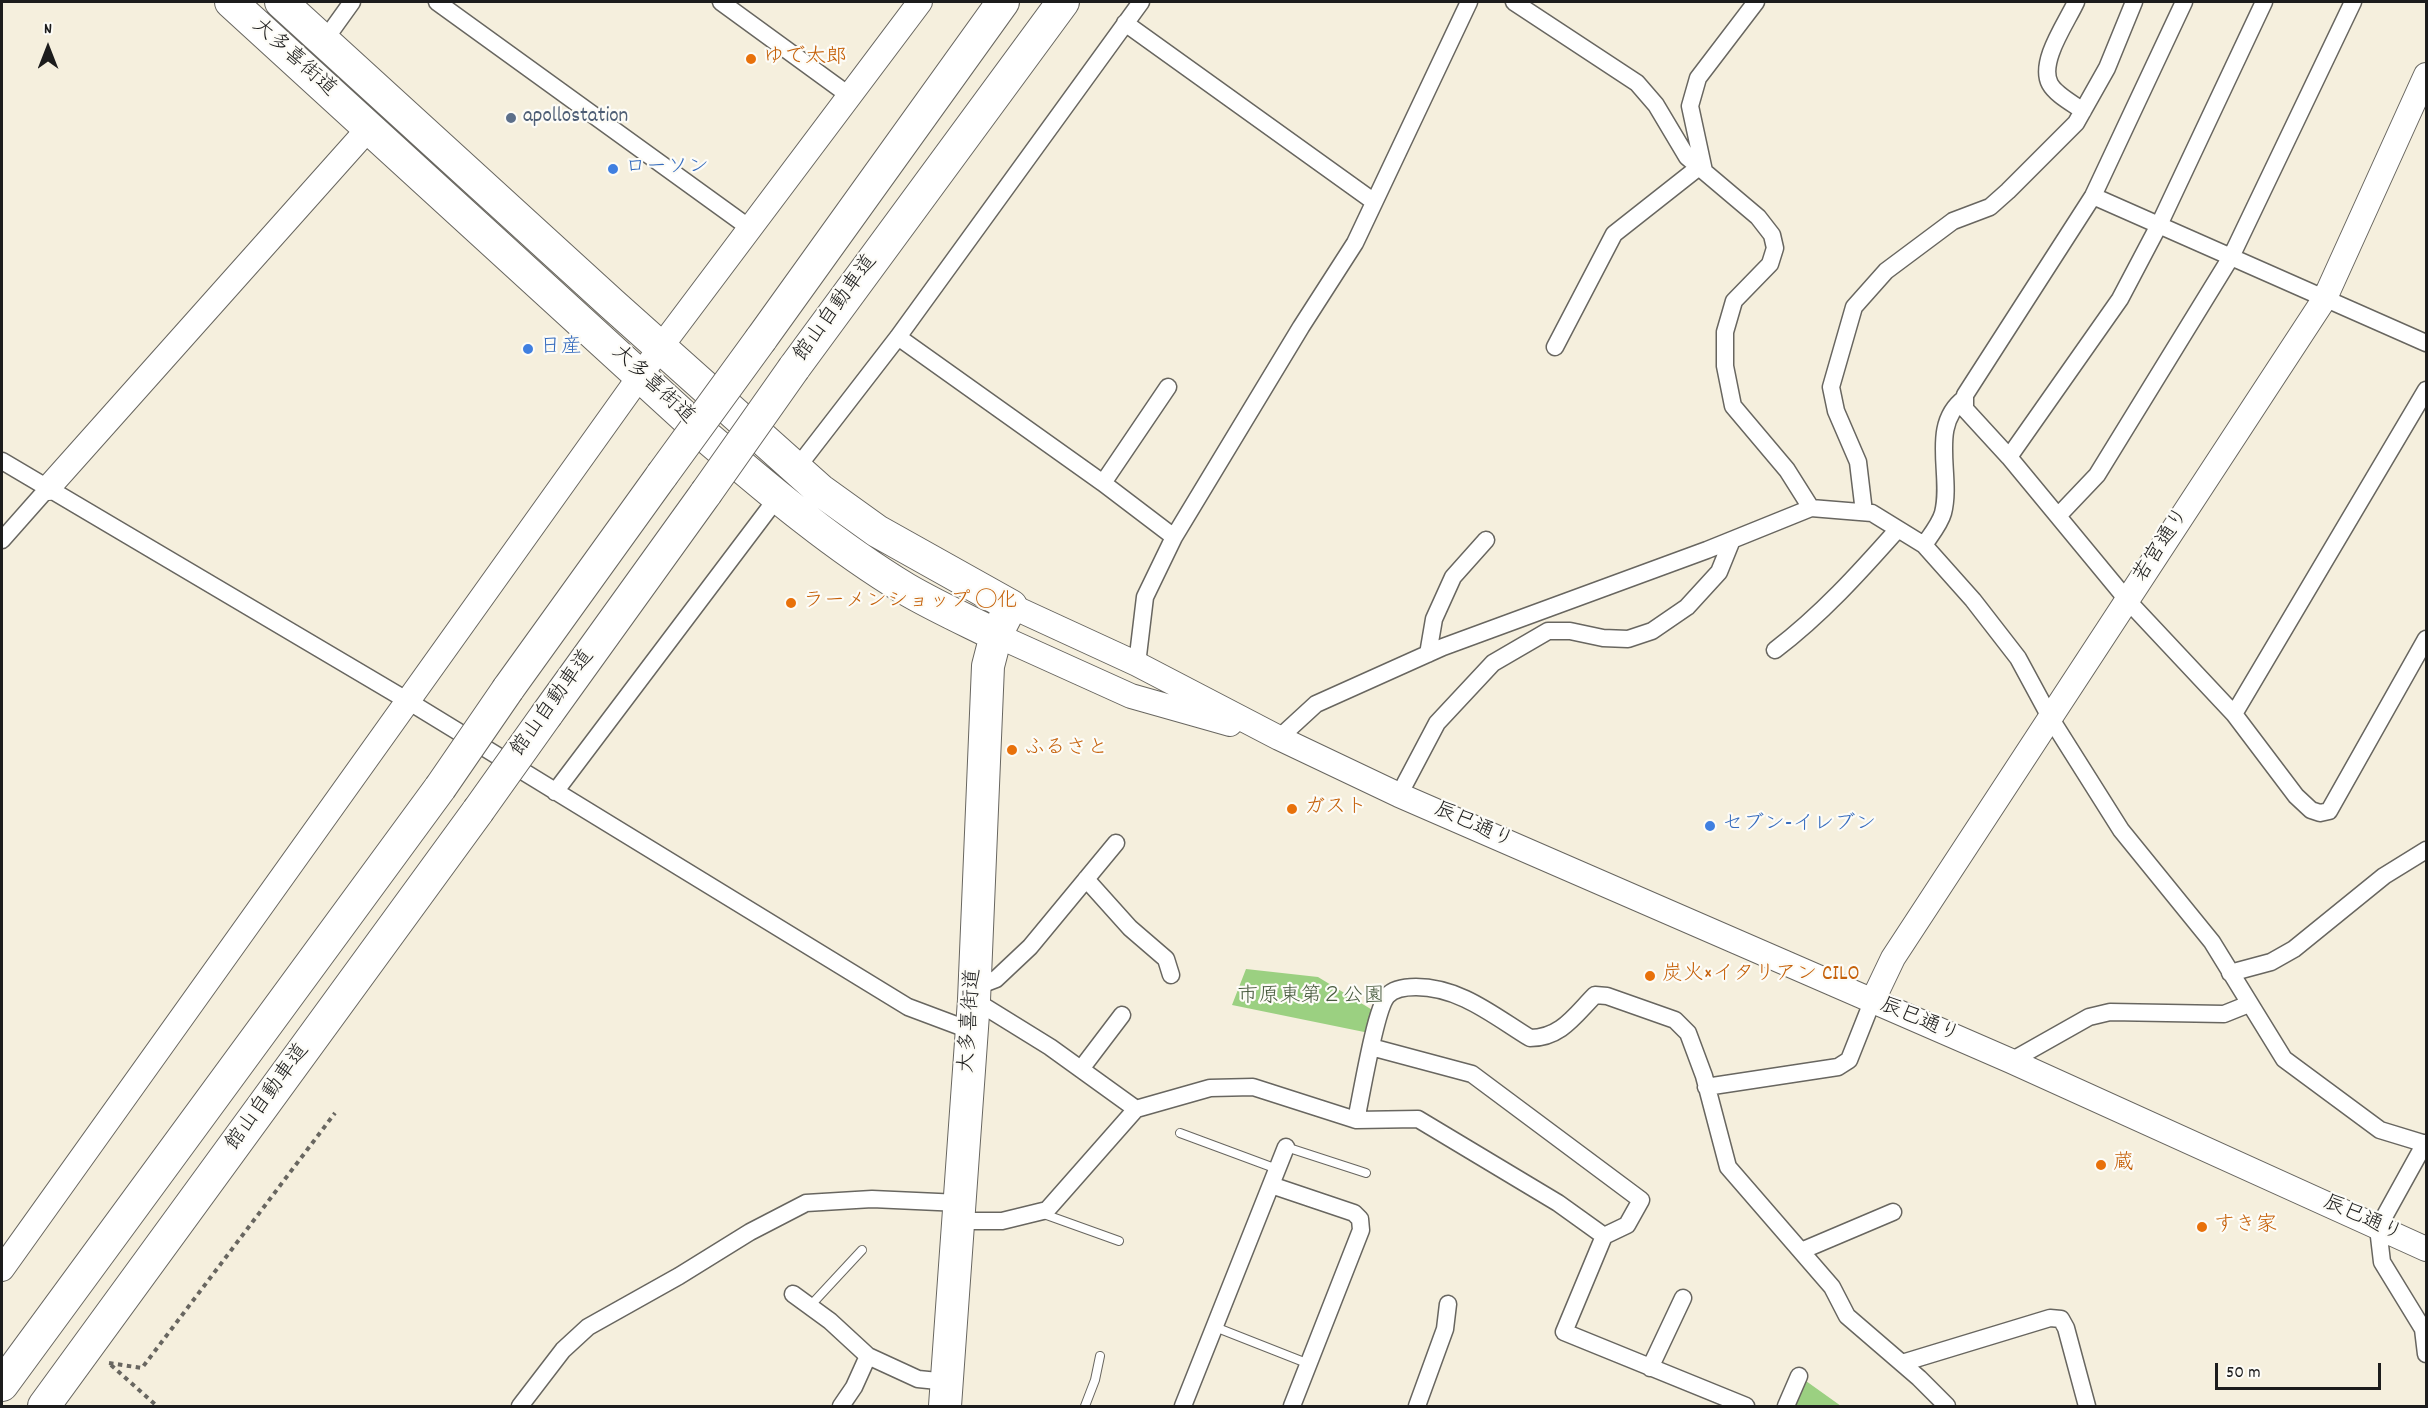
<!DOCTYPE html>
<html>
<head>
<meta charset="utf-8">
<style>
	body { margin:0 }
	#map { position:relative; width:2428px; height:1408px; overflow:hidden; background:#f5efdd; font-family:Dekko,sans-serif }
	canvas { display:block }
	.frame { position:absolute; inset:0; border:3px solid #1c1c1c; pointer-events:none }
	.north { position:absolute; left:18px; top:18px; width:60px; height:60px; -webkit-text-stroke:4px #fdfcf7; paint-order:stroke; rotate:0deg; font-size:16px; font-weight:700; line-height:24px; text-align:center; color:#1c1c1c }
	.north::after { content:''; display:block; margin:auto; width:21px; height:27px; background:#1c1c1c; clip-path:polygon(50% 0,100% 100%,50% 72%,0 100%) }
	.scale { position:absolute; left:2215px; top:1363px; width:166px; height:27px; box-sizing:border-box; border:3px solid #1c1c1c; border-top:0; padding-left:8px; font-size:18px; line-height:21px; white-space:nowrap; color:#1c1c1c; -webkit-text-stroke:4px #fdfcf7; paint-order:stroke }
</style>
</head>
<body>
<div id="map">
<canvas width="2428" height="1408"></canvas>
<div class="frame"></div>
<div class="north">N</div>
<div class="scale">50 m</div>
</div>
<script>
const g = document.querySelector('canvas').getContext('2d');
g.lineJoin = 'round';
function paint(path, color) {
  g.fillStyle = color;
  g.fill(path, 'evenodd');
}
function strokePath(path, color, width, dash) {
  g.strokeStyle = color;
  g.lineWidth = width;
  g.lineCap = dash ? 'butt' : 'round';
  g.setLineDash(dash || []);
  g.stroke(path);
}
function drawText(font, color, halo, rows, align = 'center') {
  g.font = font + ' Dekko,"Klee One",sans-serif';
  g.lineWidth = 4.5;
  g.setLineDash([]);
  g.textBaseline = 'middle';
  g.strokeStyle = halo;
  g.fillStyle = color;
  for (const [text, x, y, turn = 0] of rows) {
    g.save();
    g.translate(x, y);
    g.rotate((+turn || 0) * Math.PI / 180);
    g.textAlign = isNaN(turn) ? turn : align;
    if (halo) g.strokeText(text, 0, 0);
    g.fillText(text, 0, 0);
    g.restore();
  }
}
const green = new Path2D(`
	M1246,969l72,8 61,37 -5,20 -142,-29z
	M1799,1376l42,30h-55z`);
const path = new Path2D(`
	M109,1363l33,5 193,-255
	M111,1365l46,41`);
const lane = new Path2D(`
	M1180,1133l97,36
	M1286,1147l80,26
	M1041,1213l78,28
	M810,1306l52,-56
	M1215,1327l94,37
	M1085,1406l10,-26 5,-24`);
const street = new Path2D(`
	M437,2l314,227
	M721,2l129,94
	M1514,2l123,81 19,22 31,52 71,60 14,18 3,13 -5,16 -36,37 -9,31v34l8,40 54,64 24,38
	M2076,2c-9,20 -38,60 -26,82 6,11 24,20 33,27
	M2184,2l-91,194 -128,199v14l44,48 119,144 106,113 62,82 15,14 9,3 9,-2 97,-172
	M1125,23l248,178
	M324,41l28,-39
	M1704,171l-14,-65 8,-28 58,-76
	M2093,196l333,147
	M898,337l205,146 71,54
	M1555,347l59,-113 85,-67
	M2009,457l111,-158 39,-74 105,-223
	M2,461l406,240 500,306 64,24
	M796,469l102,-132 243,-335
	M1103,483l65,-96
	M1864,512l-6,-50 -22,-51 -5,-24 23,-80 32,-36 67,-50 37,-14 18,-16 68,-68 31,-55 27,-66
	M2058,516l39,-41 134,-218 122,-255
	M2,540l46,-52
	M1924,545c6,-9 16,-21 19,-32 10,-38 -15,-88 22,-115
	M1775,650c46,-35 84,-77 123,-121
	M1428,654l6,-35 19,-42 33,-37
	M1137,664l8,-67 29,-60 127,-210 54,-84 114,-241
	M2234,714l192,-324
	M1279,738l37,-34 127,-57 264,-97 104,-42 61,5 52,32 49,55 45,58 33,61 70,111 91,112 72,117 96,71 46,14
	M555,792l222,-294
	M1399,795l38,-72 56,-60 55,-32h22l33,7 25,1 24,-8 35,-24 32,-35 13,-32
	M1086,879l44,49 36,31 5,16
	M2230,973l41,-11 23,-13 90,-73 42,-26
	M975,987l21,-8 34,-32 86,-104
	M974,1000l76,47 86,62 74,-21 43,-1 103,33 62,-1 140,84 46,33 -40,96 182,74
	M1371,1047l101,27 169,126 -14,25 -23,11
	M2011,1061l78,-44 21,-5 114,2 25,-10
	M1081,1069l41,-54
	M1706,1087l132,-20 11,-7 23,-58
	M1356,1120c5,-22 19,-110 31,-124 7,-8 19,-9 29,-9 44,0 78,29 114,51 31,0 45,-23 65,-43l12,1 68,24 13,13 16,43 24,91 104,120 15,29 72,62 28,28
	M2425,1143l-47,85 4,34 41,67 3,25
	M1271,1185l83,28 6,6 1,11 -69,176
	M959,1223l13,-2h30l45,-11 89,-101
	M1801,1251l92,-39
	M793,1294l37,27 38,35 50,23 30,3
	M1902,1363l148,-45 11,1 5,9 21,78
	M1650,1368l33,-70
	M520,1406l43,-56 25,-23 91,-51 71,-44 56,-29 66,-4 88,4
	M841,1406l13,-19 14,-31
	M1183,1406l103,-259
	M1417,1406l28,-77 3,-25
	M1786,1406l13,-30`);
const secondary = new Path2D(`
	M48,488l321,-360
	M1011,606l126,58 142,74 120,57 612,266 415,188
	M996,635l135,61 99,28
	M1872,1002l21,-44 432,-660 101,-223
	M2,1269l658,-921 260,-346`);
const highway = new Path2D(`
	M231,2l478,437c63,54 126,107 197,150 29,17 60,31 90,46
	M281,2l331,302 208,186 57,41 134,75 -15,29 -8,31 -14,334 -29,406
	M761,339l242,-337
	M794,368l269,-366
	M508,689l154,-214
	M547,714l159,-221
	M2,1385l438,-597
	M44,1406l434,-595`);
const highwayBridge = new Path2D(`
	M662,475l99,-136
	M706,493l88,-125
	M440,788l68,-99
	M478,811l69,-97`);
const markers = [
	[751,59,6,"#e8710a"],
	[511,118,6,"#5c6f8a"],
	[613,169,6,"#3f7fe0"],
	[528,349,6,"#3f7fe0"],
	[791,603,6,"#e8710a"],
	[1012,750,6,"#e8710a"],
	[1292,809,6,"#e8710a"],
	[1710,826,6,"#3f7fe0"],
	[1650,976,6,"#e8710a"],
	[2101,1165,6,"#e8710a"],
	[2202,1227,6,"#e8710a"]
];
const streetNames = [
	["大多喜街道",293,59,42],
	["館山自動車道",837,309,-54],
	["大多喜街道",652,386,43],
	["若宮通り",2163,546,-57],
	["館山自動車道",554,704,-54],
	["辰巳通り",1473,827,24],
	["大多喜街道",972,1021,-86],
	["辰巳通り",1919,1022,23],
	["館山自動車道",269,1098,-54],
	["辰巳通り",2362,1220,24]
];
const foodNames = [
	["ゆで太郎",763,59],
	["ラーメンショップ ◯化",803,603],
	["ふるさと",1024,750],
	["ガスト",1304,809],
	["炭火×イタリアン CILO",1662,976],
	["蔵",2113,1165],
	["すき家",2214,1227]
];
const serviceNames = [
	["apollostation",523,118]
];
const shopNames = [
	["ローソン",625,169],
	["日産",540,349],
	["セブン-イレブン",1722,826]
];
const parkNames = [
	["市原東第２公園",1311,998]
];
paint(green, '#9bd081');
strokePath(lane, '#686660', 10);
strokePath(street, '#686660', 19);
strokePath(secondary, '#686660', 26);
strokePath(highway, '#686660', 34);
strokePath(path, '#686660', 4, [4.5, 4.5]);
strokePath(lane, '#fff', 8);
strokePath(street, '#fff', 16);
strokePath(secondary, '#fff', 24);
strokePath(highway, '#fff', 32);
strokePath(highwayBridge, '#686660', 34, []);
strokePath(highwayBridge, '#fff', 32);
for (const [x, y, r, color] of markers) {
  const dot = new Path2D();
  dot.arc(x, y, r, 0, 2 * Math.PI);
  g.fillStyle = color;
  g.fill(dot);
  strokePath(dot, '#fdfcf7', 2);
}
drawText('21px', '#1c1c1c', '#fdfcf7', streetNames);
drawText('21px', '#c56008', '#fdfcf7', foodNames, 'left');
drawText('21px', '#4e5e75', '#fdfcf7', serviceNames, 'left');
drawText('21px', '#366cbe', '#fdfcf7', shopNames, 'left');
drawText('21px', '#485b3f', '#fdfcf7', parkNames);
</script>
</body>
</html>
